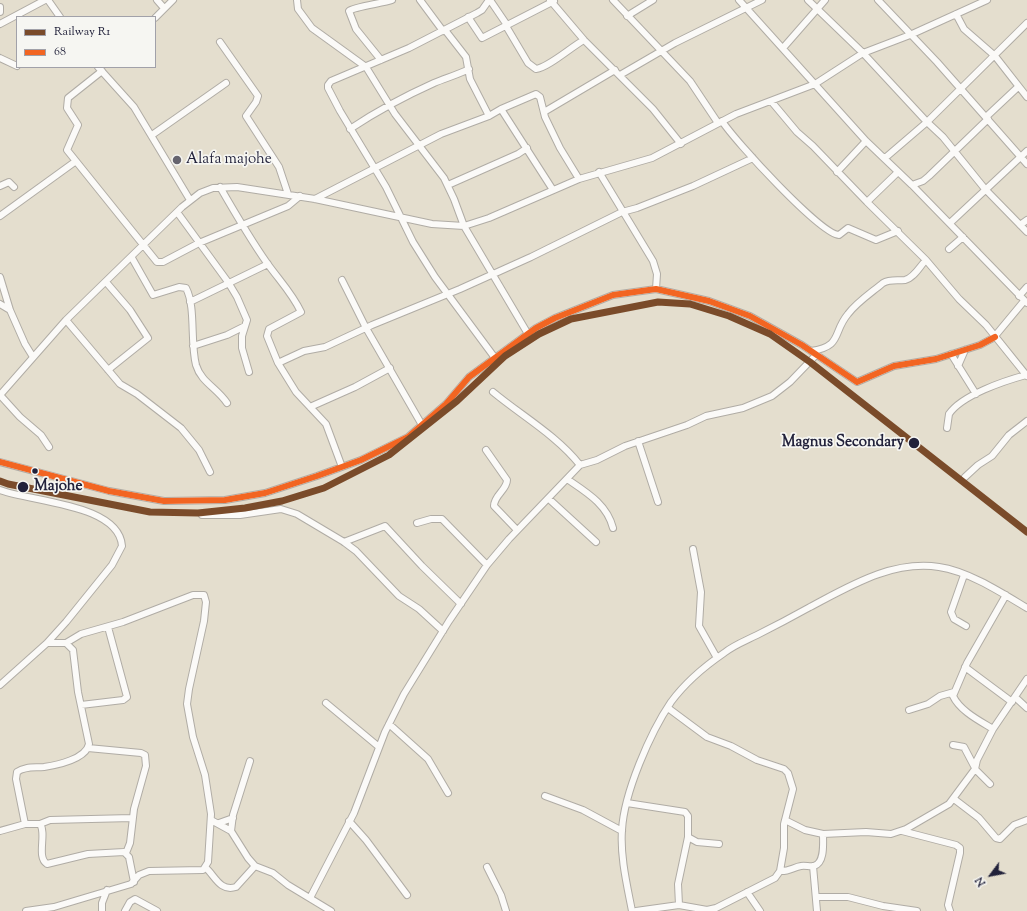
<!DOCTYPE html>
<html>
<head>
<meta charset="utf-8">
<style>
	body { margin:0 }
	#map { position:relative; width:1027px; height:911px; overflow:hidden; background:#e4dece; font-family:"Sorts Mill Goudy",serif }
	canvas { display:block }
	.legend { position:absolute; left:16px; top:16px; width:140px; height:52px; box-sizing:border-box; background:#f6f6f2; border:1px solid #a1a1a9; margin:0; padding:5px 7px; list-style:none; font-size:12px; color:#22223b }
	.legend li { display:flex; align-items:center; gap:8px; height:20px }
	.legend b { width:20px; border:1px solid #a1a1a9 }
	.north { position:absolute; left:971px; top:855px; width:40px; height:40px; -webkit-text-stroke:3px #f6f6f2; paint-order:stroke; rotate:238deg; font-size:11px; font-weight:700; line-height:16px; text-align:center; color:#22223b }
	.north::after { content:''; display:block; margin:auto; width:14px; height:18px; background:#22223b; clip-path:polygon(50% 0,100% 100%,50% 72%,0 100%) }
</style>
</head>
<body>
<div id="map">
<canvas width="1027" height="911"></canvas>
<ul class="legend">
<li><b style="height:5px;background:#7a4b2a"></b>Railway R1</li>
<li><b style="height:5px;background:#f26522"></b>68</li>
</ul>
<div class="north">N</div>
</div>
<script>
const g = document.querySelector('canvas').getContext('2d');
g.lineJoin = 'round';
function strokePath(path, color, width, dash) {
  g.strokeStyle = color;
  g.lineWidth = width;
  g.lineCap = dash ? 'butt' : 'round';
  g.setLineDash(dash || []);
  g.stroke(path);
}
function drawText(font, color, halo, rows, align = 'center') {
  g.font = font + ' "Sorts Mill Goudy",serif';
  g.lineWidth = 3.5;
  g.setLineDash([]);
  g.textBaseline = 'middle';
  g.strokeStyle = halo;
  g.fillStyle = color;
  for (const [text, x, y, turn = 0] of rows) {
    g.save();
    g.translate(x, y);
    g.rotate((+turn || 0) * Math.PI / 180);
    g.textAlign = isNaN(turn) ? turn : align;
    if (halo) g.strokeText(text, 0, 0);
    g.fillText(text, 0, 0);
    g.restore();
  }
}
const minor = new Path2D(`
	M48,0l12,17
	M157,0l7,8
	M297,0l1,9 14,19 54,39 29,47 49,64 10,21 10,27 64,108
	M420,0l23,31
	M489,0l-7,10 -5,3 -68,35 -78,33 -3,4v3l12,23 46,76 27,55 22,35 60,81
	M490,0l17,25
	M550,0l34,40 69,69 28,35
	M613,0l77,81 28,42
	M739,0l127,141 46,44 115,118
	M808,0l55,53 64,69 16,15 42,52 42,43
	M878,0l59,62 90,102
	M0,7v5
	M956,14l8,15 31,27 32,41
	M627,16l26,-16
	M468,17l14,21 72,-37
	M155,18l18,-18
	M0,24l45,-24
	M506,26l22,37 8,6c13,-2 35,-22 48,-29
	M445,30l21,27 4,22 19,37
	M220,42l38,54 -2,6 -10,14 33,51 9,27
	M783,48l42,-48
	M0,58l17,8
	M381,60l-25,-31 -7,-18c4,-4 35,-8 43,-11
	M98,67l36,40 56,93
	M102,71l-34,27 -1,10 11,17 -11,25 90,112h6l36,-19 89,-37 12,-10
	M620,75l55,-32 87,-43
	M771,101l26,31 16,14 54,56 59,58 33,39 27,26 41,51
	M501,109l52,81
	M544,112l71,-42
	M986,117l32,-30
	M722,121c12,19 98,113 117,114l9,-7 28,12 22,-9
	M350,129c27,-18 55,-33 84,-46 12,-5 23,-8 35,-14
	M152,135l74,-52
	M885,158l42,-36 100,-99
	M599,172l54,89 4,13 -1,15
	M837,172l29,-31
	M448,185l70,-31 9,-6
	M912,185l11,-4 6,-5 59,-57
	M0,186l9,-4 5,5
	M220,187c15,26 30,52 47,76 12,17 25,30 34,49l-32,17 -2,7 11,27 18,29 30,32 16,43
	M315,199l126,-65 48,-18 12,-7 35,-15 4,3 5,20 15,31 19,31
	M867,202l31,-30
	M177,212l51,70 9,15 10,23 -5,16v12l7,24
	M0,216l76,-55
	M950,223l77,-72
	M1020,225l7,-5
	M949,249l14,-12
	M132,258l21,37 26,-8 7,1c10,19 4,54 10,77 5,17 21,23 31,38
	M0,277l10,33
	M342,280l24,48 56,97
	M106,282l24,28 18,28 -40,32
	M1019,296l8,-9
	M190,302l78,-38
	M0,304l10,6 15,34 8,13
	M66,320l54,64 17,10 44,34 18,22 11,22
	M995,336l29,-35
	M193,346l34,-11 18,-9
	M811,351c32,-5 21,-18 37,-37 9,-12 23,-21 35,-31 7,-4 14,-2 22,-3 9,-2 15,-14 21,-20
	M951,354l25,40
	M278,363l26,-12 21,-4 47,-22 88,-36 71,-32 91,-45 15,-4 56,-22 60,-28
	M958,366l7,-16
	M493,392c29,24 63,43 87,73
	M0,395l66,-75 116,-113 18,-14 13,-5 24,-1 78,12 117,25 32,2 25,-8 90,-39 73,-21 84,-44 79,-30 48,-31 47,-18 77,-35
	M0,395l20,22 21,18 8,12
	M310,407l45,-20 35,-19
	M947,428l2,-14c13,-19 55,-33 77,-39
	M638,441l20,61
	M486,450l21,30c0,10 -13,15 -13,26l23,24
	M0,462l109,29 55,10 61,-1 40,-7 52,-17 44,-16 47,-23 38,-33 23,-27 67,-49 19,-10 58,-23 43,-6 53,12 41,15 52,29 55,37 37,-16 42,-7 44,-14 15,-8
	M965,477l13,-12 14,-9 17,-21 18,-14
	M567,479c19,13 40,25 46,49
	M0,490c32,12 119,14 122,56l-10,19 -46,57 -19,21 -47,42
	M549,499l47,43
	M202,515h38l41,-6 16,5 47,28 12,9 43,45 20,13 24,22
	M417,523l14,-4h11l45,46
	M344,542l41,-16 37,40 39,38
	M693,549l8,43 -2,34 18,32
	M964,575l-13,37 3,7 12,7
	M965,667l47,35
	M1015,697l12,11
	M326,703l53,44
	M81,705l42,-5 4,-3 -19,-70
	M909,710l19,-6 12,-8 14,-4
	M389,724l39,35 20,34
	M993,729c-13,-8 -33,-18 -40,-33l14,-33 39,-68
	M953,745l11,2 10,19
	M88,748l53,5 4,2 1,11 -12,43 -4,34 -4,10
	M975,769l15,15
	M545,796l38,14 39,21
	M954,799l25,19 17,20 4,1 14,-14 13,-5
	M627,803l58,9 3,4v21l9,5 22,2
	M211,820l20,11 17,27 7,8 18,7 15,12 43,26
	M785,820l20,10 18,4 43,-2 25,2 15,-5 43,-25 26,-35 2,-9 16,-31 34,-50
	M349,821l17,19 41,55
	M219,823l14,-5
	M25,824l-9,-45 1,-7c8,-6 18,-4 27,-5 13,-2 42,-8 45,-23l-11,-52 -5,-42 -7,-7h-19
	M40,824l10,-4 82,-2
	M0,831l25,-7h15c7,10 -4,33 7,40l41,-10 36,-2 5,5 5,25
	M231,831l2,-16 17,-54
	M902,831l54,14 4,3v5l-12,52 2,6
	M813,866l4,45
	M487,867l14,28 5,16
	M206,868c9,8 14,24 30,19l19,-21
	M780,871c8,1 14,-4 21,-5 4,-1 9,1 13,0 11,-3 9,-23 9,-32
	M747,892l13,19
	M817,897h31l35,9 34,5
	M310,898l44,-85 31,-81 19,-38 45,-73 38,-56 22,-26 71,-74 17,-5 28,-14 62,-21 19,-9 37,-8 29,-12 18,-14 26,-27
	M679,905l-1,-21 10,-47
	M26,911l28,-4 77,-23 8,-9 10,-4 54,-1 5,-8 3,-48 -6,-39 -12,-38 -6,-33 2,-15 15,-68 2,-19 -2,-7h-11l-70,27 -42,12 -15,9
	M102,911v-8l5,-13
	M125,911l5,-9 5,-3 22,12
	M632,911c-5,-26 -12,-55 -10,-81 2,-37 28,-97 49,-128 14,-19 34,-36 53,-49 10,-8 21,-12 33,-18 18,-9 35,-18 53,-28 40,-21 82,-47 129,-40 29,4 63,26 88,41
	M636,911l43,-6 28,5 9,-2 59,-30 5,-7 4,-23v-24l9,-35 -5,-16 -4,-4 -27,-9 -26,-14 -24,-9 -39,-29`);
const bus1 = new Path2D(`
	M0,462l109,29 55,10 61,-1 40,-7 52,-17 44,-16 47,-23 38,-33 23,-27 67,-49 19,-10 58,-23 43,-6 53,12 41,15 52,29 55,37 37,-16 42,-7 44,-14 15,-8`);
const rail1 = new Path2D(`
	M0,481l8,3 142,28 48,1 47,-5 37,-7 42,-13 65,-33 68,-54 48,-45 34,-22 32,-15 87,-17 32,2 39,12 41,18 40,28 217,170`);
const markers = [
	[177,160,5,"#66646e"],
	[914,443,6,"#22223b"],
	[35,471,3.5,"#22223b"],
	[23,487,6,"#22223b"]
];
const poiNames = [
	["Alafa majohe",186,160]
];
const stopNames = [
	["Magnus Secondary",904,443],
	["Majohe",34,487,"left"]
];
strokePath(minor, '#b0aca5', 8);
strokePath(minor, '#fbfaf8', 6);
strokePath(bus1, '#f26522', 6);
strokePath(rail1, '#7a4b2a', 7);
for (const [x, y, r, color] of markers) {
  const dot = new Path2D();
  dot.arc(x, y, r, 0, 2 * Math.PI);
  g.fillStyle = color;
  g.fill(dot);
  strokePath(dot, '#f6f6f2', 1.5);
}
drawText('15px', '#22223b', '#f6f6f2', poiNames, 'left');
drawText('bold 15px', '#22223b', '#f6f6f2', stopNames, 'right');
</script>
</body>
</html>
